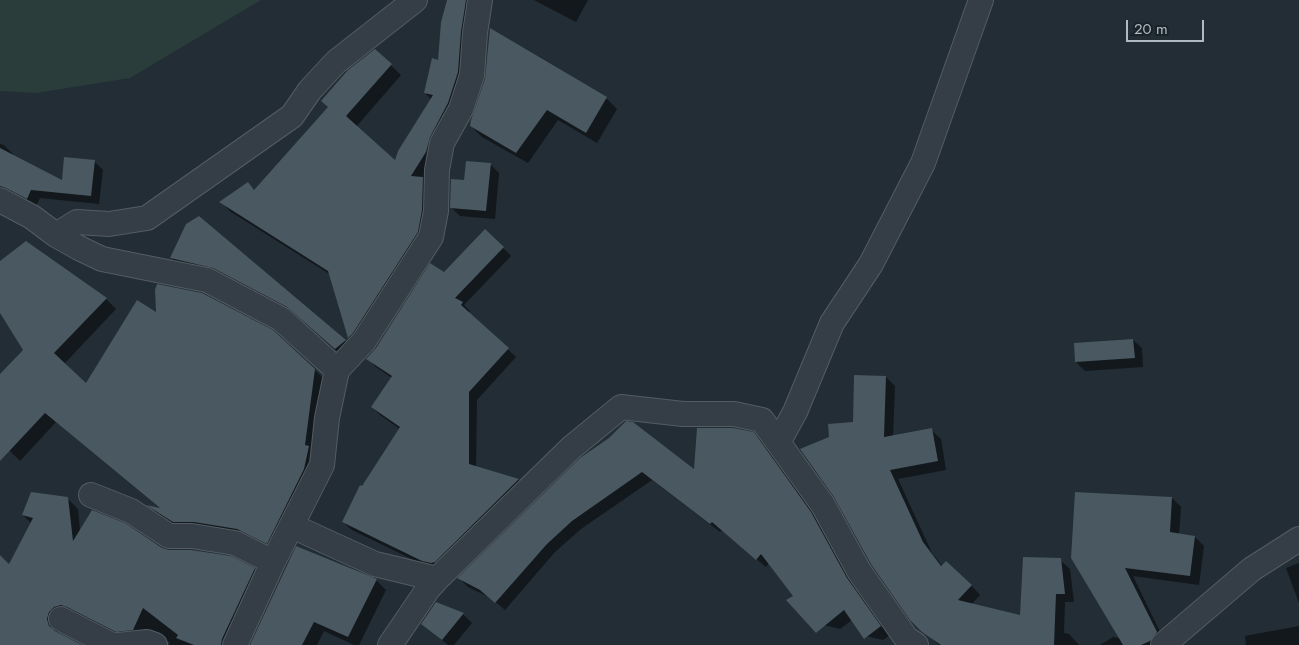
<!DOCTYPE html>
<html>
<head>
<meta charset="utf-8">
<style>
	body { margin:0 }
	#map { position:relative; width:1299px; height:645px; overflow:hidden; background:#222d35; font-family:Jost,sans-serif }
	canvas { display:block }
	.scale { position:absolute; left:1126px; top:20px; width:78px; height:22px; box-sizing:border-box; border:2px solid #b0bac2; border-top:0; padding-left:6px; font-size:15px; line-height:18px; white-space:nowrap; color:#b0bac2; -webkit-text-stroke:4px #1b232a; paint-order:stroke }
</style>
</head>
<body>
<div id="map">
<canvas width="1299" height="645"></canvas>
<div class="scale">20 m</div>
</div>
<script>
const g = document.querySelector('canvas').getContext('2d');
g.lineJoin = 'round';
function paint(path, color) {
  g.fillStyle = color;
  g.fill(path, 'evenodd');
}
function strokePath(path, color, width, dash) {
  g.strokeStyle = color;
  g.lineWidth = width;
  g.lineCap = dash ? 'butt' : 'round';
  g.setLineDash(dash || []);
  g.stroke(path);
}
const green = new Path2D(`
	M0,0h261l-131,78 -94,15 -36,-2z`);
const shadow = new Path2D(`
	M448,0h18l10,12 -5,31 -35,119 -11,18 8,8 -1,32 -73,127 -10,-9 -18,-63 -100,-63 -10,-10 27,-18 7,7 75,-84 45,-57 26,25 -45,52 39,35 37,-62 -7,-7 14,-32z
	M534,0h54l-12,22z
	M606,98l11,11 -20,34 -39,-23 -30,43 -46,-26 -11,-11z
	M0,144l4,1 9,9 -1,2 51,26 31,-21 9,9 -4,34 -59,-6 -4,8 -36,-8z
	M491,165l8,8 -4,46 -35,-3 -9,-9 14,-25z
	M199,217l146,124 12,11 -10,8 -47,-42 -74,-39 -43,-9 -12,-12z
	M485,230l26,26 -47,49 6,6 -2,2 48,44 -39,43 -1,68 43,12 7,8 -94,81 -80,-39 -9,-8 57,-93 -20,-14 -8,-8 20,-29 -16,-11 -8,-8z
	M0,262l106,37 10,10 -52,55 22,21 72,-71 157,56 10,10 -10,74 -38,99 -92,-21 -27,-17 -7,-8 11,3 -106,-88 -36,39 -20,-20v-65l24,-26 -24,-40z
	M1133,340l9,8 1,19 -58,4 -9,-9z
	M886,377l9,9 -2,51 38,-7 10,9 5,31 -48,9 34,74 11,14 28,18 9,10 -9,10 50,12 39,-57 10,9 4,33h-9l-1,31 5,1 10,11h-140l-28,-26 -81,-181 24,-15z
	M753,433l10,10 57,80 35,65 34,48 -6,4 -17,-4 -14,-16 -12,9 -32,-8 -14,-25 -25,-33 -3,4 -44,-37 -2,2 -68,-52 -71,49 -26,23 -50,58 -14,-12 -23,-11 -9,-9 122,-119 114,13z
	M1172,498l9,9 -2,28 16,2 9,9 -5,39 -66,-9 32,66 -2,3h-63l13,-8 7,1 -48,-80z
	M68,499l10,10 2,22 174,38 11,11 -30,65h-66l1,-3 -13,-4 -30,3 -68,-17 -1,10 21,11h-79v-89l10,10 22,-42 -9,-9z
	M1299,563v40l-13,-35z
	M376,580l10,10 -27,55h-5l-30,-14 -7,14h-65z
	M436,604l27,10 9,9 -18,22h-6l-25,-21z
	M1299,626v19h-53l-1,-9z`);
const building = new Path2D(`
	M447,0h19l-5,32 -3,40 -10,31 -18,34 -4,15 -15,24 12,1 -1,33 -4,22 -65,101 -5,5 -20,-67 -109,-69 29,-20 6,8 74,-83 -7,-6 27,-31 27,-21 17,15 -46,52 49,44 3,-9 35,-56 -9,-2 8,-35 6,2 3,-38z
	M490,28l117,69 -21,36 -39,-23 -31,43 -46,-27 1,-6 14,-41z
	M0,148l62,32 2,-23 31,3 -4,36 -60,-6 -4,9 -21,-11 -6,-2z
	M466,161l25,2 -5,48 -36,-3 1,-29 13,1z
	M199,216l147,124 -11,9 -48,-42 -74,-39 -43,-10 16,-34z
	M485,229l19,18 -49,51 8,4 -2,3 48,43 -40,44v72l50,15 -84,83 -4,1 -9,-2 -80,-39 18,-37 2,1 38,-59 -29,-20 21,-31 -26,-17 10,-11 54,-85 14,9z
	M26,241l81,57 -53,55 32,30 51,-83 19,12 -1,-22 2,-6 45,9 71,37 42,39 -10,76 4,1 -5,23 -37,75 -30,-15 -43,-7h-21l-27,-17 14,3 -115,-95 -45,48v-87l23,-24 -23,-37v-52z
	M1133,339l2,19 -60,4 -1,-19z
	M854,375l32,1 -2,61 48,-9 6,33 -48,9 33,72 18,24 5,-5 26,24 -14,15 62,15 3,-58 38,1 4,36h-9l-2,51h-113l-19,-13 -12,-12 -39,-56 -37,-67 -34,-48 29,-12 -1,-13 25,-2z
	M626,421l7,1 61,47 3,-41h36l21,4 57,80 36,66 34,48 -17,13 -20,-29 -28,23 -30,-33 7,-4 -32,-42 -5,6 -44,-38 -2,2 -68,-52 -70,49 -25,23 -52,59 -15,-13 -23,-12 123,-120 29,-20z
	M31,492l37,5 5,44 19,-31 33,13 37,25 7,2h22l40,6 24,12 -33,71 -1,6h-27l-18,-7 2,-3 -35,-27 -10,22 -17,2 -49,-25 -6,-2 -7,2 -5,5 -2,7 2,7 6,5 27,14h-82v-90l9,9 24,-46 -11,-3z
	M1075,492l97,5 -2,35 25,4 -5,40 -65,-8 32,64 -7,9 -9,4h-18l-52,-87z
	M296,546l81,33 -29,58 -34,-15 -12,23h-52z
	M436,602l28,11 -22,27 -21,-16z`);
const minor = new Path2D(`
	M0,200l32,17 24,18 23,13 23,11 105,21 74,39 56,51 -10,48 -5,47 -49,97 -38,83
	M56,235l21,-13 32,2 38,-6 145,-102 18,-26 26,-28 79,-62
	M337,370l27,-29 67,-104 5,-26 1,-41 5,-27 19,-34 11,-34 3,-42 5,-33
	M779,441l16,-29 37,-89 39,-59 52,-101 58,-163
	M91,495l40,16 38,25h23l43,7 38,19
	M292,526l83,38 62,15
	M61,619l51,26
	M118,645l29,-3 8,3
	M390,645l38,-56 9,-10 134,-131 50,-41 62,7h51l28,6 61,85 36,66 47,67 10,7
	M1163,645l89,-76 47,-30`);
paint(green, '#2a3d3a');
paint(shadow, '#0007');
paint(building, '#4a5861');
strokePath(minor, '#535c63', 26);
strokePath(minor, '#353e46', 24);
</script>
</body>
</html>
